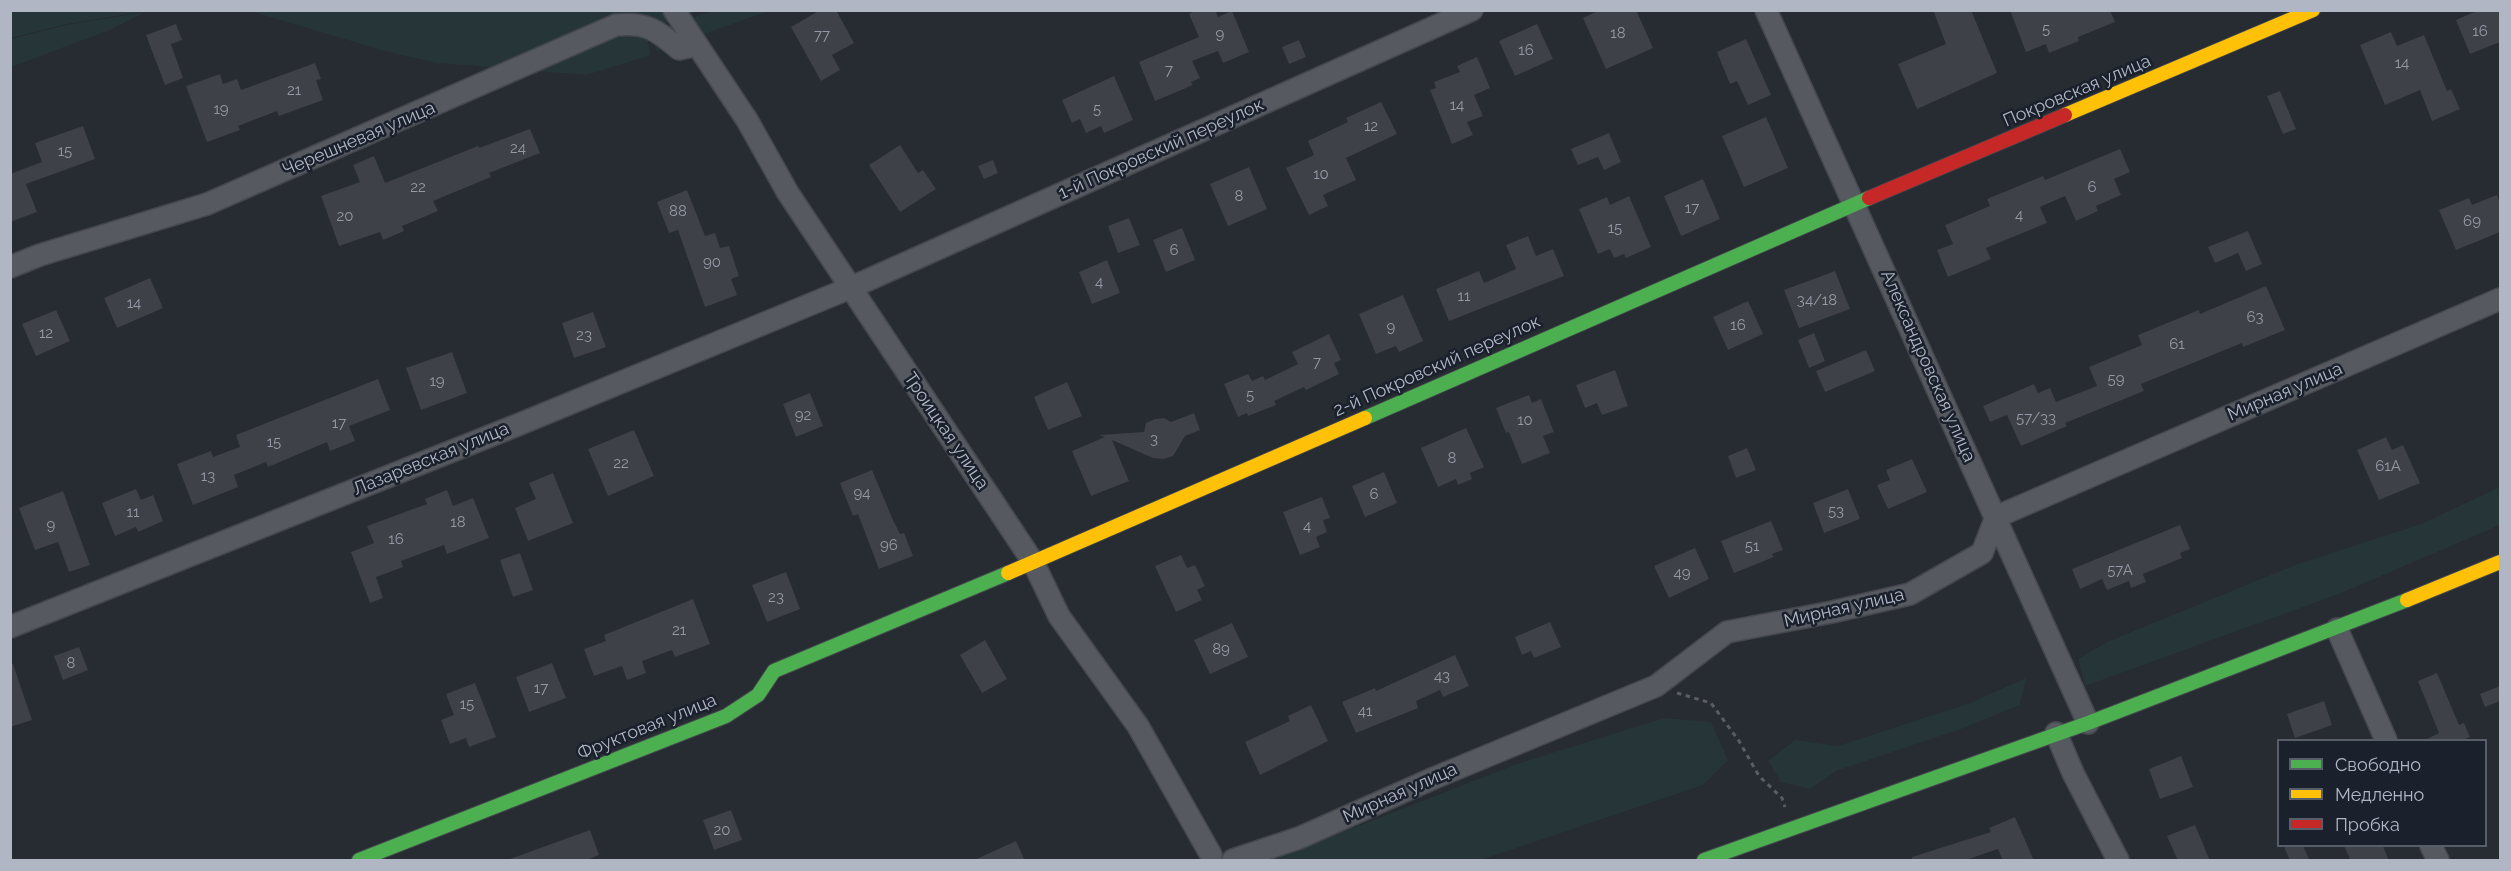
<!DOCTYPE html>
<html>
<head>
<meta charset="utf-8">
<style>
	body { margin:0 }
	#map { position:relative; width:2511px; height:871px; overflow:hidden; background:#272b32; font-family:Raleway,sans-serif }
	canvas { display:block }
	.frame { position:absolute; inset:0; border:12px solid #b0b6c4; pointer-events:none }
	.legend { position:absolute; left:2277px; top:739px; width:210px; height:108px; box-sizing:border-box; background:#1b212c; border:2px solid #575d69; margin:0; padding:8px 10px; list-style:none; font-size:18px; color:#b0b6c4 }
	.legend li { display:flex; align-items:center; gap:12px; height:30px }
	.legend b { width:30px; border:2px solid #575d69 }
</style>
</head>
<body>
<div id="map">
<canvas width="2511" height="871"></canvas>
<div class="frame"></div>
<ul class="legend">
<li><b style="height:8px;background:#4caf50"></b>Свободно</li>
<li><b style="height:8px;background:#ffc107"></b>Медленно</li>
<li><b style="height:8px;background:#c62828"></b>Пробка</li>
</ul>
</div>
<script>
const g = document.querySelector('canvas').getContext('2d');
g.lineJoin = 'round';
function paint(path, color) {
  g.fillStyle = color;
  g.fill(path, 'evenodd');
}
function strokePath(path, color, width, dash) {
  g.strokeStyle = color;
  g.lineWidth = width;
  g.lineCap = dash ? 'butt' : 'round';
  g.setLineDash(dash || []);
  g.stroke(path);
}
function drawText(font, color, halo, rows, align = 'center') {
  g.font = font + ' Raleway,sans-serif';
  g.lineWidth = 5;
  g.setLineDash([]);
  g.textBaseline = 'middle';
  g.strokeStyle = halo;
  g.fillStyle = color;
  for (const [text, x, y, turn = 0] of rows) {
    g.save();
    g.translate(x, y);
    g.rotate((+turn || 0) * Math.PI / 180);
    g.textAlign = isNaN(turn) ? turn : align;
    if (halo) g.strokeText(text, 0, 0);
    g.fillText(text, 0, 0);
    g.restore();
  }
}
const green = new Path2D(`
	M10,11l1,-1 136,1 -80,13 -56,14z
	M250,11h449l-54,19 6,25 -64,20 -149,-12 -50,-11z
	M711,11h58l-113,40 -4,-19z
	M145,12l-35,18 -99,37v-28l56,-14z
	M2500,487v38l-161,69 -254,92 -7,-27 29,-17 188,-77 126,-41z
	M2026,678l-6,27 -59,24 -125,42 -26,18 -29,-7 -13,-21 27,-21 43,6 132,-43z
	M1664,718l47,4 17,38 -25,25 -222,75h-210l246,-96z`);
const building = new Path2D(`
	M820,10h16l18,33 -22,12 8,15 -19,11 -30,-54z
	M1197,10h18l3,7 14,-6 17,41 -26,11 -5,-12 -26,10 8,17 -9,4 2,3 -38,16 -16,-39 60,-25 -10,-23z
	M1600,10h36l17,38 -47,21 -23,-51z
	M1933,10h38l26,63 -80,36 -19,-45 48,-20z
	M2010,10h100l5,12 -37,15 1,4 -30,12 -3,-9 -20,8z
	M2479,10h21v32l-30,12 -14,-34z
	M176,24l6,16 -11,4 12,34 -18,7 -19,-50z
	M1537,24l16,35 -38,17 -16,-35z
	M2391,32l6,14 27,-11 23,56 4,-2 9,20 -28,12 -12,-31 -35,15 -25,-60z
	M1746,39l25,56 -23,10 -11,-24 -7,3 -13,-32z
	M1299,40l7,17 -17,7 -7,-17z
	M1477,57l13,31 -16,7 9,21 -16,6 6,13 -21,9 -22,-54 6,-2 -2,-6 26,-10 -3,-6z
	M315,63l6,16 -5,1 7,20 -44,16 -2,-5 -39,15 2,4 -33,12 -21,-56 34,-12 3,10 14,-5 4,11z
	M1114,76l19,44 -29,13 -3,-7 -15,7 -6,-14 -8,4 -10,-23z
	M2280,91l16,38 -13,5 -16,-38z
	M1381,102l16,32 -51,24 10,22 -33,15 5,11 -19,9 -23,-47 28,-13 -6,-14 40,-19 -2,-4z
	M1766,117l22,51 -44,19 -22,-51z
	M83,126l12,33 -69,25 11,28 -27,10v-48l32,-12 -7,-19z
	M530,129l10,24 -51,20 2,4 -58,24 5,10 -36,15 2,5 -21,9 -3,-8 -41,14 -18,-50 39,-14 -7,-17 21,-9 11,27 93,-37 1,2z
	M1609,133l12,29 -17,8 -6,-13 -20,8 -7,-16z
	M900,145l18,28 5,-3 13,19 -36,23 -31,-47z
	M2120,149l10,23 -16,7 7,16 -25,11 2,5 -22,10 -11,-25 -25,11 7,16 -61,25 5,11 -43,18 -11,-27 16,-6 -8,-19 45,-19 -3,-7 56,-23 2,4z
	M993,160l5,13 -14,6 -6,-13z
	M1249,167l18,42 -39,17 -18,-42z
	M1703,179l17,40 -39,17 -17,-40z
	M687,190l18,46 10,-3 5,15 9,-2 10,30 -8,3 6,16 -32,12 -27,-77 -9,3 -12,-31z
	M2497,195l3,8v29l-44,18 -17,-40 30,-12 3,7z
	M1629,196l22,51 -25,11 -2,-4 -10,4 -4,-9 -12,5 -19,-45 28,-12 3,8z
	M1129,218l11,27 -22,8 -10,-27z
	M1182,228l13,32 -29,12 -13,-32z
	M2248,231l14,33 -16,7 -8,-18 -23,10 -7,-16z
	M1528,236l8,20 17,-7 11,27 -115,45 -13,-32 43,-18 5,12 32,-14 -10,-24z
	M1107,260l13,33 -28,11 -13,-32z
	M1835,271l15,38 -51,19 -15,-38z
	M150,278l13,30 -46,20 -13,-30z
	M2266,286l19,44 -42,17 -1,-4 -101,41 3,7 -79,32 2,3 -46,20 -14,-31 -17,7 -7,-16 51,-22 4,9 12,-5 6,14 41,-16 -8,-19 53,-22 -4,-10 61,-25 1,4z
	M1403,295l20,46 -24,11 -3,-6 -20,8 -17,-40z
	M1748,301l15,33 -35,16 -15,-33z
	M56,310l14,31 -34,15 -14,-32z
	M593,312l13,35 -32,11 -12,-35z
	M1814,333l11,28 -16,7 -11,-28z
	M1329,334l12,26 -7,3 5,11 -33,16 -2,-3 -30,14 2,4 -28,11 -1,-3 -9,4 -14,-33 24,-10 4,7 11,-5 2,4 33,-16 -6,-12z
	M1866,350l9,21 -50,21 -9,-21z
	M452,352l15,41 -46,17 -15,-42z
	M1615,370l13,36 -26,9 -5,-12 -12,5 -9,-23z
	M378,379l12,31 -41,16 6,15 -25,10 -3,-9 -59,25 -2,-5 -32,13 4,12 -45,18 -16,-41 34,-13 2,6 27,-10 -4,-12z
	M1067,382l15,34 -34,14 -14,-33z
	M810,393l13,33 -27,11 -13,-33z
	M1529,395l3,8 9,-4 13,33 -11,4 7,17 -28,11 -13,-32 -3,1 -10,-25z
	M1194,413l6,17 -15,6 -12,20 -9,3 -11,-1 -41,-18 17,41 -38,15 -19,-45 33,-14 -6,-2 45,-3 2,-9 9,-4 9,-1 7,4z
	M1466,428l18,39 -14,6 2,6 -14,6 -2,-6 -18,8 -17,-39z
	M634,430l20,46 -46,20 -20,-47z
	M2386,437l6,13 11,-5 17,38 -41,17 -22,-50z
	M1747,448l9,22 -20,8 -8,-22z
	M1912,459l15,33 -39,17 -11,-24 13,-5 -4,-10z
	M872,470l21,50 7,14 4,-1 9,23 -34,13 -21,-55 -5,2 -13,-33z
	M1384,472l13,31 -32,14 -13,-31z
	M553,473l20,50 -45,18 -13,-33 21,-9 -7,-16z
	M136,489l5,11 12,-5 10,26 -25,11 -2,-5 -21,9 -13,-33z
	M1848,489l12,30 -36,14 -11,-30z
	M447,490l6,16 20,-8 16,40 -42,16 -3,-9 -43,16 2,6 -27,10 7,21 -13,5 -19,-51 23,-9 -7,-17 60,-22 -2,-5z
	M63,491l27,74 -21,7 -11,-30 -23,8 -16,-42z
	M1322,497l8,21 -7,2 4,12 -11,5 4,10 -20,8 -17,-43z
	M1771,521l12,29 -11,4 2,3 -40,16 -13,-32z
	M2180,525l10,24 -10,4 2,5 -39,16 3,8 -15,6 -2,-7 -22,9 -5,-11 -22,10 -8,-20z
	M1695,548l14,31 -40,19 -15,-32z
	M520,553l13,37 -20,7 -13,-37z
	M1181,555l6,13 8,-3 10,21 -8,4 5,10 -26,12 -21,-46z
	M786,572l14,37 -33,13 -15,-37z
	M693,599l17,45 -35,13 -3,-7 -30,11 4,12 -19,7 -5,-14 -28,10 -10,-27 22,-8 -2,-6z
	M1550,622l11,25 -27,11 -3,-7 -9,4 -7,-18z
	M1232,623l16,34 -38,17 -16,-34z
	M985,640l22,39 -25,14 -22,-38z
	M79,647l9,23 -25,10 -9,-24z
	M1455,655l14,31 -26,11 -3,-7 -24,11 2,7 -62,25 -14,-31 33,-14 1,3z
	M552,663l14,35 -37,14 -13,-35z
	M10,664h3l19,56 -22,7z
	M2437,673l22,52 5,-2 6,14 -5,2 1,2h-43l16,-8 -21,-52z
	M475,683l21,54 -27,10 -3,-9 -16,6 -9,-24 13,-5 -8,-21z
	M2500,686v15l-15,6 -5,-13z
	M2324,701l8,24 -37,13 -8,-24z
	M1311,705l17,36 -68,34 -15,-33 45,-21 -2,-5z
	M2181,756l12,31 -33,12 -11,-30z
	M731,810l11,30 -28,10 -11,-30z
	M2015,817l19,44h-31l-5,-12 -35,12h-51v-4l79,-25 -2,-4z
	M2195,825l15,36h-32l-11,-25z
	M590,830l9,25 -14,6h-75v-2z
	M1016,841l9,20h-53z
	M2284,846h19l7,15h-20z
	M2344,846h39l6,15h-38z`);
const path = new Path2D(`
	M1677,693l34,10 28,38 20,35 23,22 3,9`);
const street = new Path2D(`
	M674,10l73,110 41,73 245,369 26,54 79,110 73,129
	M1766,10l322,713
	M10,267l30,-12 167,-51 409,-179c30,-3 41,5 63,24l18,-4
	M10,627l505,-201 335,-138 622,-278
	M2337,629l49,111
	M2056,733l17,40 45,87
	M2431,846l7,14
	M1233,860l66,-22 135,-60 222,-92 71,-54 105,-20 78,-18 72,-41 14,-36 504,-218`);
const fast = new Path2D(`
	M1365,418l504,-220
	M359,860l367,-144 32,-21 16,-24 234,-98
	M1704,860l384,-137 319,-123`);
const slow = new Path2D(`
	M2065,115l248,-105
	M1008,573l357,-155
	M2407,600l93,-38`);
const jam = new Path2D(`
	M1869,198l196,-83`);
const numberNames = [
	["5",2046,29],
	["16",2480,31],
	["18",1618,33],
	["9",1220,34],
	["77",822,35],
	["16",1526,50],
	["14",2402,63],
	["7",1169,70],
	["21",294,90],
	["14",1457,105],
	["19",221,109],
	["5",1097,109],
	["12",1371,126],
	["24",518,148],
	["15",65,151],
	["10",1321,174],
	["22",418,187],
	["6",2092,187],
	["8",1239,196],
	["17",1692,208],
	["88",678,211],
	["4",2019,215],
	["20",345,216],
	["69",2472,221],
	["15",1615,228],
	["6",1174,250],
	["90",712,262],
	["4",1099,282],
	["11",1464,296],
	["34/18",1817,300],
	["14",134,303],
	["63",2255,317],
	["16",1738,325],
	["9",1391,327],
	["12",46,333],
	["23",584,335],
	["61",2177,344],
	["7",1317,362],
	["59",2116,379],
	["19",437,381],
	["5",1250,395],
	["92",803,415],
	["57/33",2036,418],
	["10",1525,420],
	["17",339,423],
	["3",1154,439],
	["15",274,442],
	["8",1452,458],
	["22",621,463],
	["61А",2388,466],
	["13",208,476],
	["94",862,493],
	["6",1374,494],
	["53",1836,511],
	["11",133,512],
	["18",458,522],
	["9",51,525],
	["4",1307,526],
	["16",396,539],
	["96",889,545],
	["51",1752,546],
	["57А",2120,570],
	["49",1682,573],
	["23",776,597],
	["21",679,630],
	["89",1221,649],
	["8",71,663],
	["43",1442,676],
	["17",541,688],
	["15",467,704],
	["41",1365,711],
	["20",722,830]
];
const streetNames = [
	["Покровская улица",2077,91,-23],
	["Черешневая улица",359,139,-23],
	["1-й Покровский переулок",1161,149,-24],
	["2-й Покровский переулок",1437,366,-24],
	["Александровская улица",1928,366,66],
	["Мирная улица",2285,392,-23],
	["Троицкая улица",946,431,56],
	["Лазаревская улица",431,459,-22],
	["Мирная улица",1844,608,-13],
	["Фруктовая улица",647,727,-22],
	["Мирная улица",1400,793,-24]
];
paint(green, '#253538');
paint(building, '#3e4147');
strokePath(street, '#44474d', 24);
strokePath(fast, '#44474d', 16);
strokePath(slow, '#44474d', 16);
strokePath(jam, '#44474d', 16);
strokePath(path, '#5a5e64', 3, [4.5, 4.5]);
strokePath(street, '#565960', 21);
strokePath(fast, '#4caf50', 14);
strokePath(slow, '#ffc107', 14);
strokePath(jam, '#c62828', 14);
drawText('15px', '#9499a5', null, numberNames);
drawText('18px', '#b0b6c4', '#1b212c', streetNames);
</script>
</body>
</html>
